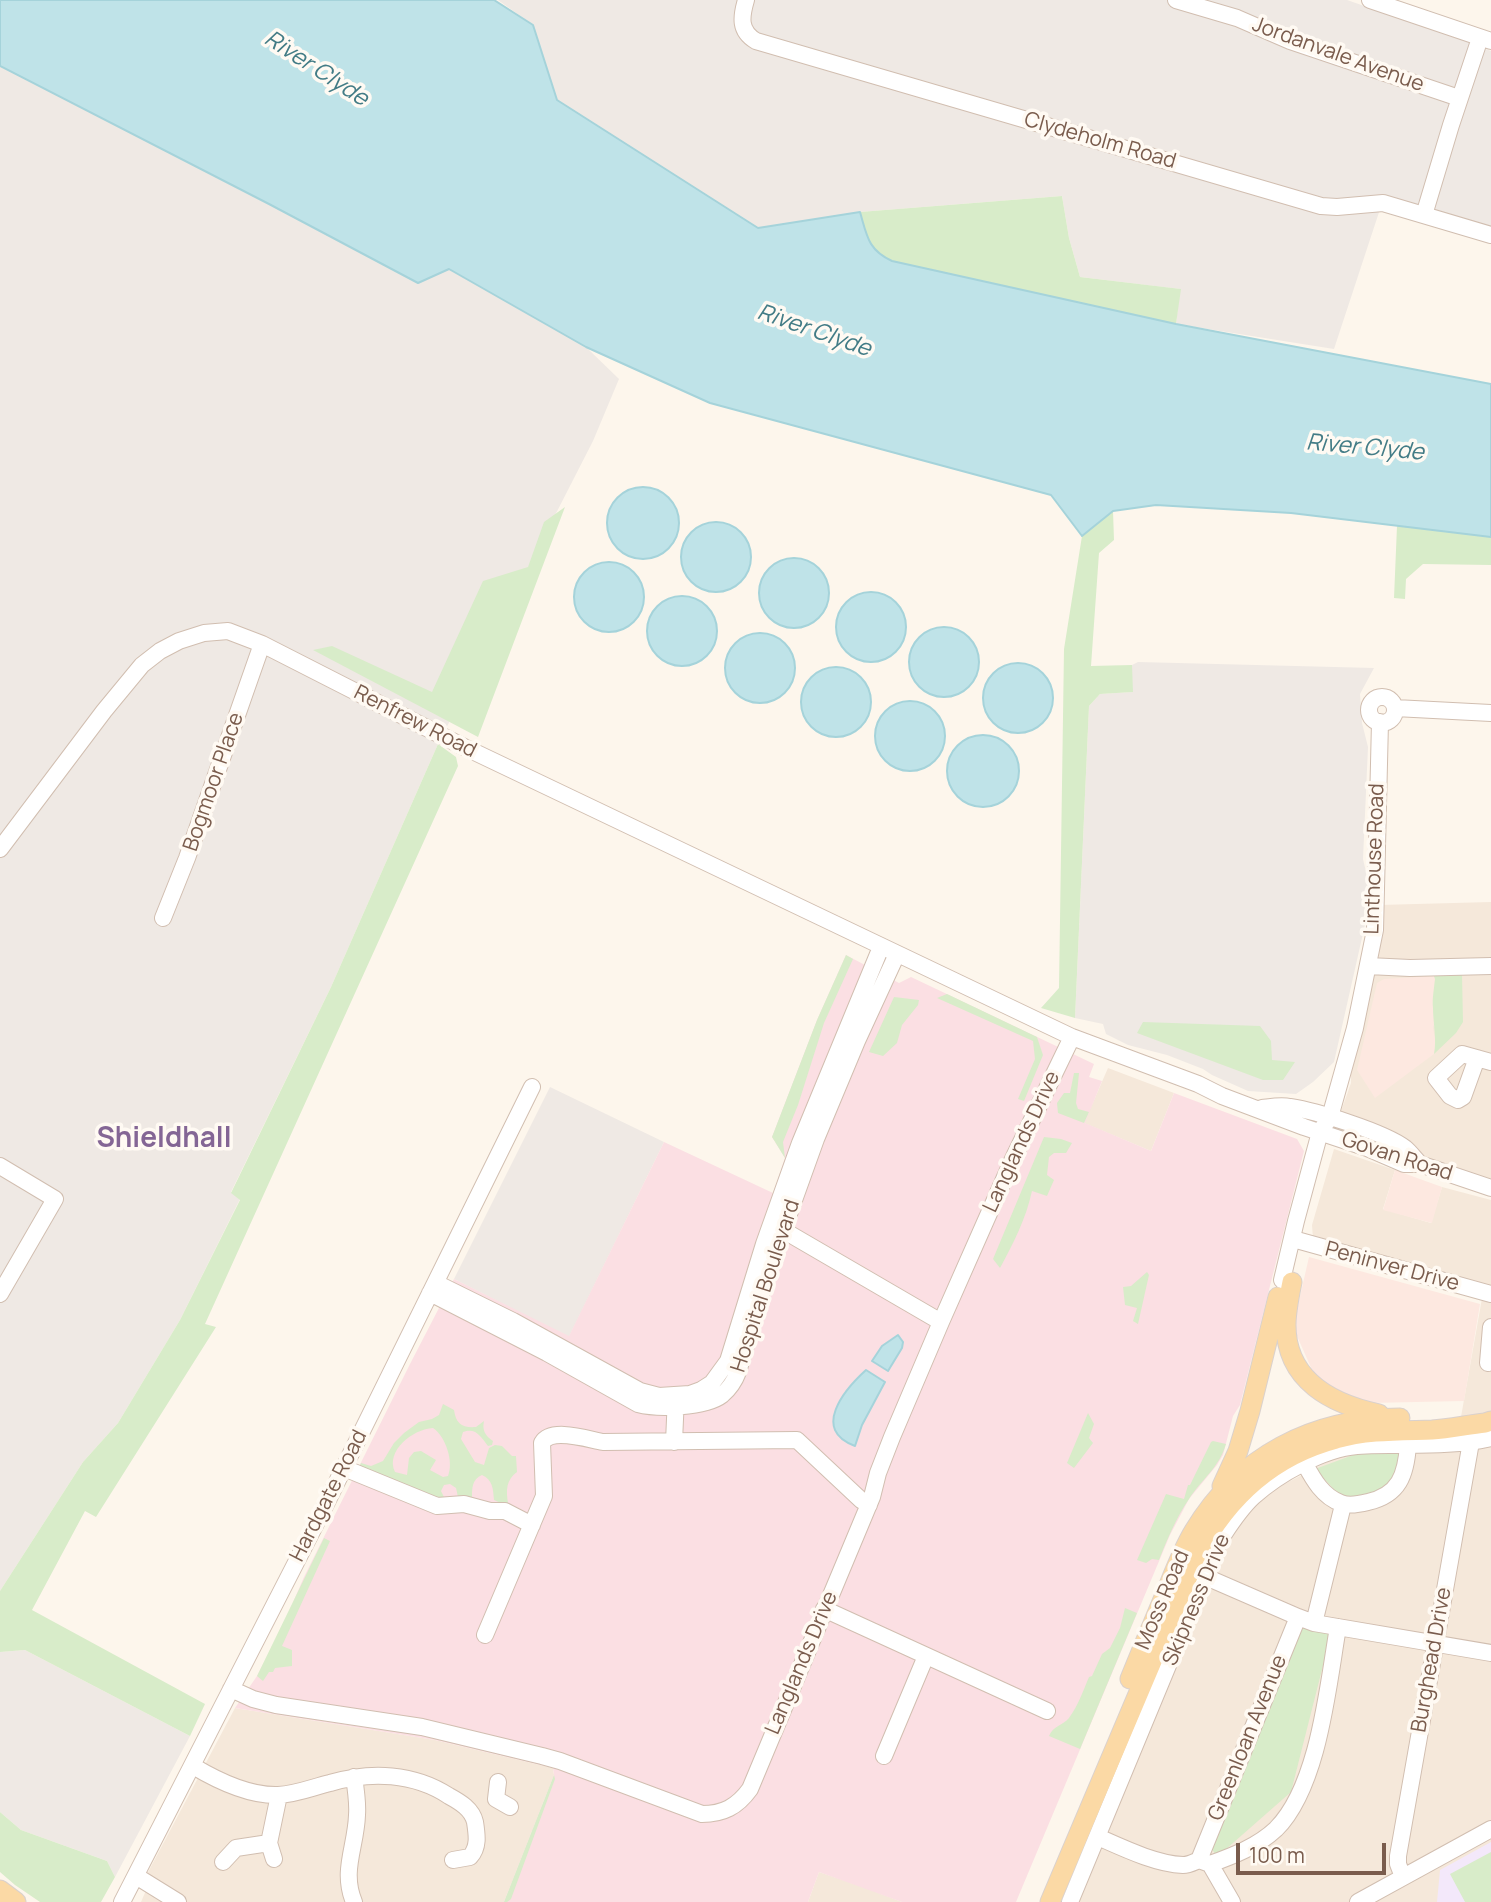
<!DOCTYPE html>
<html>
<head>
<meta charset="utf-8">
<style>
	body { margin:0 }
	#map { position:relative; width:1491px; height:1902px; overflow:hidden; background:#fdf6ec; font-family:Manrope,sans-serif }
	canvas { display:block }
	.scale { position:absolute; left:1236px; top:1843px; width:150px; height:32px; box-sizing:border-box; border:4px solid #7a5c4d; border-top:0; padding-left:9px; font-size:21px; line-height:24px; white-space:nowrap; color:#7a5c4d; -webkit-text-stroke:5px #fffaf3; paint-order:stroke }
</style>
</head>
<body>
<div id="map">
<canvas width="1491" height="1902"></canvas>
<div class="scale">100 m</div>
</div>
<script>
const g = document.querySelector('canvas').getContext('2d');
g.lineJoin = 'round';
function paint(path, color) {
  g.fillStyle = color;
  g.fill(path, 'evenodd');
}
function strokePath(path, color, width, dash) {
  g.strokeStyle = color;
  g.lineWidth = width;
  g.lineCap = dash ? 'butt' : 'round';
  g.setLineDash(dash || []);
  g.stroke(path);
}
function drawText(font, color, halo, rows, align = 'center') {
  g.font = font + ' Manrope,sans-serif';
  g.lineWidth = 7;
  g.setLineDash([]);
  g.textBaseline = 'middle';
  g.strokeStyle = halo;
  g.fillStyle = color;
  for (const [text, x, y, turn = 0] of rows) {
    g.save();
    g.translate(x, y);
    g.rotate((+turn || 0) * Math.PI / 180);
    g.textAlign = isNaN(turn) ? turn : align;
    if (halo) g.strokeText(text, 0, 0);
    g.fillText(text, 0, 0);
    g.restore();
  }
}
const residential = new Path2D(`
	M1491,902v277l-42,-7 -110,-55 12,-34v-30l28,-148z
	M1108,1068l66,25 -23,58 -67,-28z
	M1334,1149l61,21 -12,39 48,14 11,-36 49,13v702h-412l132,-330 39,-70 102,-53 104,-4 28,-158 -171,-48 -1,-14z
	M235,1708l200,32 118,28 1,7 -50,127h-363l9,-21 -4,-5z
	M819,1872l44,15 39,15h-94z`);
const commercial = new Path2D(`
	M1434,976l1,3 -2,30 2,10 -2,9 3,16 -2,10 -59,44 -18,-28 20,-87 7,-4z
	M1395,1170l47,17 -10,36 -49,-13z
	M1309,1257l171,47 -16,97 -96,2 -44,-17 -11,-14 -20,-45z`);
const industrial = new Path2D(`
	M498,0h849l110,38 34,13v178l-107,-32 -50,152 -158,-25 4,-35 -100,-12 -11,-39 -7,-42 -202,16 -102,16 -201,-128 -24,-75z
	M0,66l269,138 149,79 31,-15 137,79 33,32 -26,62 -155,303 -107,243 -100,205 9,7 -60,121 -62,103 -35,39 -83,129z
	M1138,662l236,6 -14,26 2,29 6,24 -5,112 7,30 -4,31 -32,142 -21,20 -17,12 -48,-3 -36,-16 -9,-6 -36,-14 -39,-10 -22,-11 -3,-10 -28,-6 14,-312 11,-12 32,-2v-27z
	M550,1087l114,55 -95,195 -115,-58z
	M25,1650l165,86 -75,141 -8,-16 -86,-31 -21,-18v-160z`);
const education = new Path2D(`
	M1491,1842v60h-54l3,-32z`);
const medical = new Path2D(`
	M846,955l53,28 12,-6 183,87 -5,13 13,4 -17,42 66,28 23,-58 123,46 7,12 -64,254 -7,11 -10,39 -6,10 -28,34 -19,36 -154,367h-114l-83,-30 -11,30h-304l50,-127 -1,-7 -118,-28 -200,-32 22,-32 27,-53 20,-46 106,-213 44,-85 115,57 95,-194 109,51 12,-35 -13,-21 45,-117z`);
const green = new Path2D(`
	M1062,196l7,42 11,39 101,12 -5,35 -284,-63c-24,-11 -25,-25 -32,-49z
	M565,507l-87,230 -165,-87 19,-4 100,46 51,-111 45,-14 16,-45z
	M1113,511l1,29 -15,13 -8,113 41,-1 1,27 -33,2 -11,12 -14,312 -34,-10 18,-20 5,-339 18,-113z
	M1397,526l94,11v28l-68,-1 -17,15 -1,20 -11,-1z
	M438,744l18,13 2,9 -253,558 11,3 -120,190 -11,-6 -53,99 173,94 -15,32 -165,-86 -25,2v-61l83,-129 35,-39 62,-103 60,-120 -9,-7 100,-206z
	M846,955l7,4 -29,64 -26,82 -15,37 2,16 -13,-21 45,-117z
	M1462,974l1,48 -7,11 -22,21c3,-14 -1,-32 -1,-46 -1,-9 1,-19 2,-29l-1,-3z
	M947,994l90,43 6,18 -19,46 -6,-2 17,-40 -2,-18 -96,-43z
	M894,997l25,3 -1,5 -16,20 -5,18 -14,13 -14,-4z
	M1143,1022l117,4 11,15 1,19 23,2 -12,18h-20l-126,-47z
	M1074,1073h5l-3,30 2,6 11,3 -5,11 -26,-10 -1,-10 7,-10h6z
	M1044,1137l17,2 11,4 -6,10h-12l-5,4 -2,18 7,5 -7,16 -15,-5c-6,28 -19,53 -32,77l-7,-9z
	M1147,1272l2,3 -11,49 -5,-3 4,-13 -12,-3 -2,-18 8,-1z
	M443,1404l11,6c2,14 8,18 22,17l8,-6c-2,9 1,15 9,20l-1,4 -4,1c-7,-9 -12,-19 -25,-14l-2,7 14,23 9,3 5,-17 6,-3 7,1 10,10h4l1,16c-11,8 -11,18 -9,31l-5,1 -9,-4c-1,-11 -1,-20 -12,-25 -10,4 -10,13 -10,23l-5,2 -9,-3 -2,-9 -6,-4 -6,1 -3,6 5,10 -3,1 -85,-33 3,-6 10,3 12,-5 11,-18 10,-10 15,-11 13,-3 7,-4zM433,1428c13,9 21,34 15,48l-5,1 -13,-7 6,-10 -15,-9 -7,1 -5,6 -2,17 -12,-3c-10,-21 18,-43 38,-44z
	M1088,1413l6,11 -5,14 4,5 -19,25 -7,-5z
	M1213,1441l13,3c-7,24 -24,35 -37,55 -13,19 -22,41 -30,61l-7,-1 -6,4 -9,-3 29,-66 18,5 4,-14h2l21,-43z
	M1402,1453v21l-31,24h-29l-27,-29 41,-15z
	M324,1538l6,3 -48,105 10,4v16l-17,2 -2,4h-4l-6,9 -6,-5z
	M1125,1608l12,5 -57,136 -31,-13c4,-10 13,-10 20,-18 9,-12 14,-27 20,-41l3,-1 10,-22 8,-6 10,-20z
	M1298,1622l34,8 -41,162 -74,65 -7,-11z
	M554,1775l1,4 -44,120 -4,3h-3z
	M0,1812l21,18 86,31 8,16 -14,25h-61l-25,-17 -15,-13z
	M1491,1852v50h-26l-15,-28z`);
const water = new Path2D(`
	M0,0h494l39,25 24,75 201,128 102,-16c7,24 8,38 32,49l284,63 315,60v153l-200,-24 -135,-8 -43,6 -31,25 -31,-41 -341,-92 -124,-56 -137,-78 -31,14 -149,-79 -269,-138z
	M607 523a36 36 0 1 1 72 0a36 36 0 1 1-72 0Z
	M681 557a35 35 0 1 1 70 0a35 35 0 1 1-70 0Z
	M759 593a35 35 0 1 1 70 0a35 35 0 1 1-70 0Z
	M574 597a35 35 0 1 1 70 0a35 35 0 1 1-70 0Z
	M836 627a35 35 0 1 1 70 0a35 35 0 1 1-70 0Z
	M647 631a35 35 0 1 1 70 0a35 35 0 1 1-70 0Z
	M909 662a35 35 0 1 1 70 0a35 35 0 1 1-70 0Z
	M725 668a35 35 0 1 1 70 0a35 35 0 1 1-70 0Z
	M983 698a35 35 0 1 1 70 0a35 35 0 1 1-70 0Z
	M801 702a35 35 0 1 1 70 0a35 35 0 1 1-70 0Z
	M875 736a35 35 0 1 1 70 0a35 35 0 1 1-70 0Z
	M947 771a36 36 0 1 1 72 0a36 36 0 1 1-72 0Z
	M898,1335l5,7 -1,6 -14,23 -16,-10 10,-15z
	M866,1370l19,12 -23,43 -7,21c-44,-16 -11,-56 11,-76z`);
const minor = new Path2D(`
	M746,0c-5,17 -7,31 10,41l565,165 16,1 46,-4 108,32
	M1176,0l61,18 53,23 169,57
	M1370,0l121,41
	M1424,215l27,-90 29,-87
	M1369 710a13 13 0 1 1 26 0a13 13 0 1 1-26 0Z
	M1395,708l96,5
	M0,849l104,-138 38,-46 18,-14 19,-10 25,-8 24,-2 34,13 202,103 608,290 126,47 24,12 82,31 63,21 37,16h16l71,24
	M163,918l24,-60 75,-214
	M1368,966l42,2 81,-2
	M1477,1058l-14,39 -5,3 -8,-4 -14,-18 26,-24 29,8
	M1262,1108c9,-1 19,-3 28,-1 26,4 94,25 115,41 5,4 10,11 15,16
	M0,1166l55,33 -55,95
	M776,1226l165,96
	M1293,1239l198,55
	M1282,1280l14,-59 24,-89 10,-15 25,-89 20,-98 5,-208
	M436,1283l77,38 127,70 19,5 31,-2 11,-4 11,-7 16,-22 36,-117 36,-101 81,-196
	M430,1293l117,60 91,51c19,5 67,4 84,-9 7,-6 13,-15 16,-23l28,-94 50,-139 41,-98 40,-87
	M1488,1363l3,-36
	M674,1442l2,-46
	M1305,1464c8,15 18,33 36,39 7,3 19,1 27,-1 31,-7 38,-27 40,-57
	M344,1468l93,38 27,-2 26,7h15l27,14
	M1206,1577l92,40 16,6 177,30
	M824,1609l223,102
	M1314,1623l29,-118
	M485,1635l59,-139 -2,-53c9,-16 45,-4 61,-1l194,-2 64,60 8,5
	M231,1689l22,10 23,6 146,22 120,29 18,5 142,53c21,0 35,-7 48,-25l122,-292 6,-24 14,-36 49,-115 72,-163 59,-122
	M884,1756l42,-100
	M193,1766c25,15 56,30 85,29 19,-1 35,-8 52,-12 41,-12 84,-10 119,13 11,6 23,13 26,26 2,13 4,25 -5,35l-17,3
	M498,1782l-2,17 14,8
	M1098,1837c25,11 58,27 85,28 6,0 11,-3 16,-5l11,4 22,38
	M274,1859l-5,-16 10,-48
	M1199,1860l99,-243
	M223,1862l13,-14 33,-5
	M1210,1864c23,-8 48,-18 66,-35 43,-43 52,-144 62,-202
	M136,1876l42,26
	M1403,1877l-5,-13v-8l73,-414
	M122,1902l205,-400 205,-415
	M354,1902c-13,-31 2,-55 3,-87 1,-12 -1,-25 -3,-38
	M1070,1902l150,-362c10,-15 19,-30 33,-43 25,-23 70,-48 104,-51 45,-3 90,2 134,-8
	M1358,1902l133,-73`);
const major = new Path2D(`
	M1292,1282c-3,15 -6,29 -6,43 0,56 46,79 93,89
	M1222,1486l16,-35 12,-40 28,-114
	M1130,1679c12,-30 25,-60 37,-89 8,-20 16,-41 27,-59 45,-75 119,-113 206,-113
	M0,1890l16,12
	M1050,1902l147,-347c30,-57 75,-99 139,-116 31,-9 64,-8 96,-9 17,-1 35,-5 53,-7l6,-2`);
const streetNames = [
	["Jordanvale Avenue",1338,55,20],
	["Clydeholm Road",1100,141,16],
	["Renfrew Road",415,722,27],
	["Bogmoor Place",214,782,-71],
	["Linthouse Road",1375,859,-88],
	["Langlands Drive",1022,1142,-65],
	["Govan Road",1397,1157,18],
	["Peninver Drive",1392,1267,15],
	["Hospital Boulevard",766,1286,-72],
	["Hardgate Road",329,1496,-63],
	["Moss Road",1163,1600,-67],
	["Skipness Drive",1197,1600,-67],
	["Burghead Drive",1432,1660,-80],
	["Langlands Drive",802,1663,-67],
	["Greenloan Avenue",1248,1738,-68]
];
const waterNames = [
	["River Clyde",316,69,33],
	["River Clyde",814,331,19],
	["River Clyde",1365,448,5]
];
const districtNames = [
	["Shieldhall",164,1139]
];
paint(residential, '#f5e8da');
paint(commercial, '#fde8e0');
paint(industrial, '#efe9e4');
paint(education, '#f3e8fa');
paint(medical, '#fbdfe3');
paint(green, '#d8ecc9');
paint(water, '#bfe3e8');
strokePath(water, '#a5d3da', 2);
strokePath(minor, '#d1beb0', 18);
strokePath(major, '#dad1cd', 21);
strokePath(minor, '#fff', 16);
strokePath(major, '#fbd9a5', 19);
drawText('21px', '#7a5c4d', '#fffaf3', streetNames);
drawText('italic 23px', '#437c86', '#fffaf3', waterNames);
drawText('bold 28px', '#846695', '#fffaf3', districtNames);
</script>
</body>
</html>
